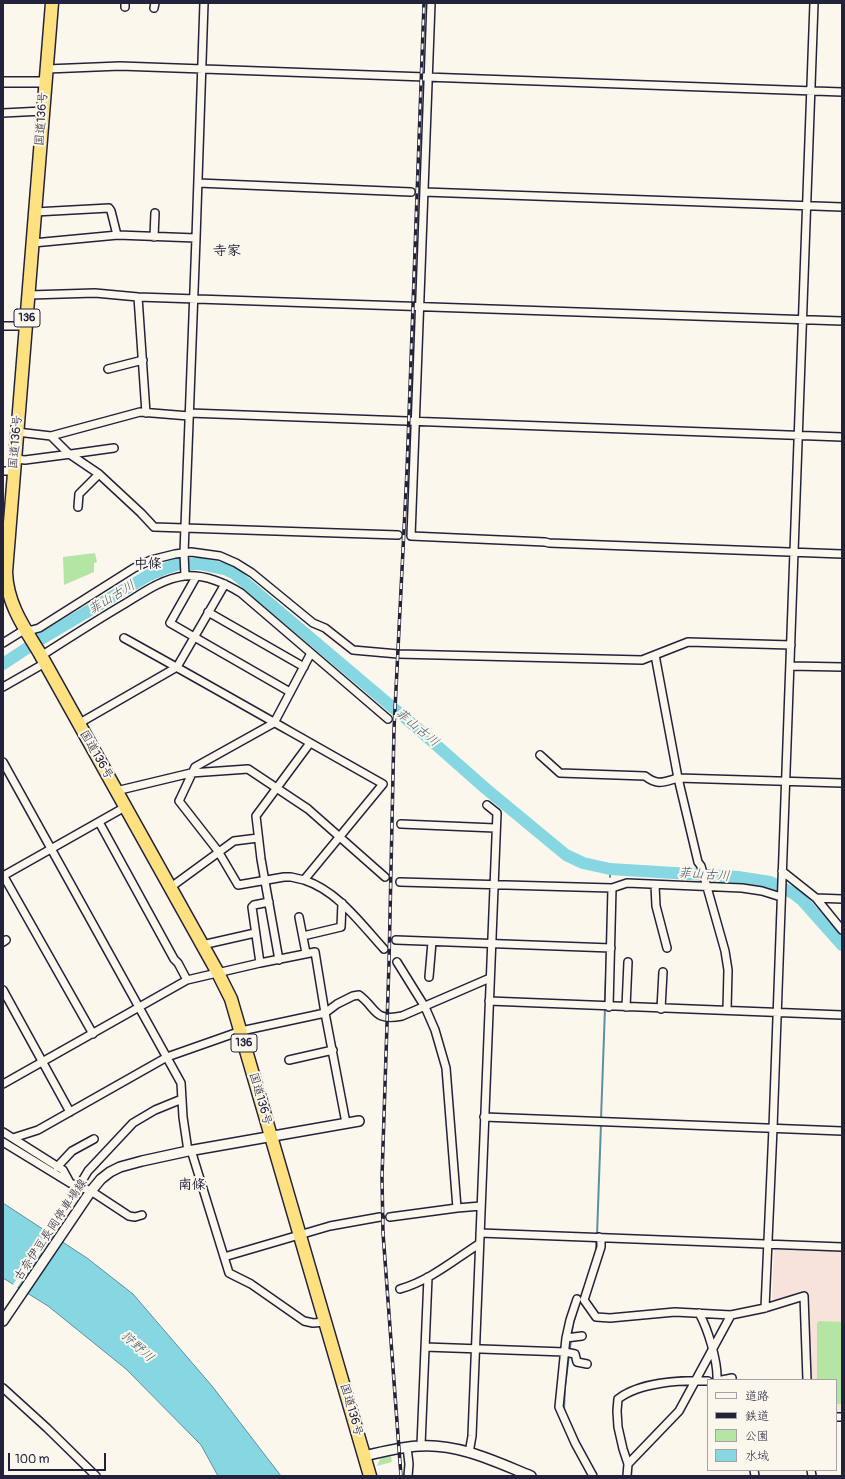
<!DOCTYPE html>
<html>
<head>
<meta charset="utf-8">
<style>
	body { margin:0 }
	#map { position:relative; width:845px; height:1479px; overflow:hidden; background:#fbf7ec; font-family:Pangolin,"Klee One",sans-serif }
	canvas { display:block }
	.frame { position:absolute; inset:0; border:4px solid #22223b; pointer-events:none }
	.legend { position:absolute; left:707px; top:1379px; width:130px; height:92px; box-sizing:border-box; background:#fbf7ec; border:1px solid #a4a2a5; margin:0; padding:5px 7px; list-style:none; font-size:12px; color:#22223b }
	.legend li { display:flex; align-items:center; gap:8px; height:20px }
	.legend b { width:20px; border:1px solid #a4a2a5 }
	.scale { position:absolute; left:8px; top:1453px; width:98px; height:18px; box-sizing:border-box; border:2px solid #22223b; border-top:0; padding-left:5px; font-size:12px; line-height:14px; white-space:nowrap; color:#22223b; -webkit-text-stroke:3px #fbf7ec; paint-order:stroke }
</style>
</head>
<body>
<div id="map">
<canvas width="845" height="1479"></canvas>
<div class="frame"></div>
<ul class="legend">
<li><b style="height:5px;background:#fbf7ec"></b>道路</li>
<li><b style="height:5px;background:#22223b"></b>鉄道</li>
<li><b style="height:11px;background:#b4e5a5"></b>公園</li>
<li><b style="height:11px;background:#86d7e1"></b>水域</li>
</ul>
<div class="scale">100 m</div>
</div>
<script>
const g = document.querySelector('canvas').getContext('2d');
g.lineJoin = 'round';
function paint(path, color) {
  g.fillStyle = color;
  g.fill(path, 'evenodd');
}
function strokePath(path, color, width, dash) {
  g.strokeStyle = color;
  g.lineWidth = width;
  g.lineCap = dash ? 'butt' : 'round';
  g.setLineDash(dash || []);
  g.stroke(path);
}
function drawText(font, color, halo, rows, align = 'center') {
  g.font = font + ' Pangolin,"Klee One",sans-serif';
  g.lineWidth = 4;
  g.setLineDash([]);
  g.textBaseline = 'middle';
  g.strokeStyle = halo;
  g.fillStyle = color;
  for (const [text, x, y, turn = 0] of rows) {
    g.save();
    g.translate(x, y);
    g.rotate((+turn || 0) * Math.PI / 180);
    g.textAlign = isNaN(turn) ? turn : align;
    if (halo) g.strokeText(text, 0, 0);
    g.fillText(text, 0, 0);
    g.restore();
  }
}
const built = new Path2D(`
	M776,1247l66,2v166h-6v-35h-26l-4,-87 -2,-1 -29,8 -3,-2 2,-48z`);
const green = new Path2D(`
	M95,553l2,9 -3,1v9l-30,13 -1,-28z
	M819,1321l23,1v82h-6v-24h-19v-57z
	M391,1456l1,6 -15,4 3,-7z`);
const water = new Path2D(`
	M3,1203l84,55 46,36 79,92 69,90h-63l-17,-31 -75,-76 -78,-63 -45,-28z`);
const pier = new Path2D(`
	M50,1231l4,3 -38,55 -4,-3z`);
const stream = new Path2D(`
	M610,877v-8
	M607,946v-10
	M605,1003l2,-53
	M601,1119l4,-111
	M597,1235l4,-111
	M596,1253v-13
	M571,1336l2,-12 8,-27
	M564,1411l1,-25 6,-46`);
const river = new Path2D(`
	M3,664l38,-25 108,-64 18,-7 11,-4h22l25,5 10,5 182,154 68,60 81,67 17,8 27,6 128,8 32,5 23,11 9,7 40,45`);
const street = new Path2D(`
	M431,3l-20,533 134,6 4,1 293,11
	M125,7v-4
	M154,8l1,-5
	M47,69l73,-3 722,26
	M3,113l40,-2
	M198,183l213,9
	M424,192l418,15
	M35,212l74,-4 2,3 6,24
	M154,237l1,-24
	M33,243l85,-8 78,3
	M29,295l66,-2 43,4 704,24
	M138,297l8,116
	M3,326h23
	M108,369l35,-9
	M189,413l653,24
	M17,432l34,4 17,17 31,21 42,39 13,14 244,8
	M51,436l89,-24 49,4
	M15,459l10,1 46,-6 43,-6
	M3,471h11
	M78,507l1,-13 20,-20
	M185,576l-1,-23 12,-315 8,-235
	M196,577l-26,46 120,69
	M208,612l96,55
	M124,638c87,48 172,97 259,146l-79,96 -13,-3h-7l-46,8 -20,-34 -39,-50 1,-2 15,-32 79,-44 37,-70
	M3,643l21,-13h8l7,-2 95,-60 17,-8 24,-6 16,-2 29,4 16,7 16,10 61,50 12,5 28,22 45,4 244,6 46,-18 103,3
	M655,655l23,123 20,84 3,4 24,85 3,19 -1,40
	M41,656c28,-18 56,-36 85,-53 18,-11 36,-24 58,-27 20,-2 41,7 57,17l147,126
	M790,666l52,1
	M3,687l42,-24
	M78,724l99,-57 48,-83
	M540,755l20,18 85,3c13,10 18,6 33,2l164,5
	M3,762l178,321 2,34 5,34
	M116,791l75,-18 57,-4 60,40 77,68
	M99,822l75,137 4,4 9,17
	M401,824l94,4
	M782,871l34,27 26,1
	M3,875l90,159
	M3,876l122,-69
	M304,880c34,11 57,44 80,69
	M400,882l212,6 15,-5 115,5 20,3 19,6
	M655,885l1,21 11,42
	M171,887l63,-46 24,-3
	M816,898l26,32
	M299,917l7,36
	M303,936l38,-9 1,-24
	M396,940l215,8
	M3,942l3,-2
	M202,945l53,-12
	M279,960l-18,-101 -5,-43 54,-73
	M397,962l28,45 10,23 11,38 11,140
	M260,963l-8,-56 2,-2 15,-3
	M429,977l3,-35
	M3,990l67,122
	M489,1001l353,14
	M609,1007l3,-119
	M626,1007l2,-45
	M661,1009l2,-37
	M289,1060l44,-10
	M3,1084l184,-104 73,-17 55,-11 10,61 21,110
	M484,1117l358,14
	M3,1132l60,38 6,11
	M13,1138l25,-8 129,-73 74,-26 84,-18 12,-9 16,-8 6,-1c18,13 14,27 43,21l88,-38
	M3,1142l67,41 21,8 38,25 6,1 7,-2
	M191,1150l38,123 22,11 53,37 9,2 13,-1
	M57,1167l15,-16 22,-12
	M79,1186l9,-15 45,-48 22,-13 27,-11
	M390,1217l67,-9 24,-2
	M480,1233l362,14
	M599,1237l2,5v5l-17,53 12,17 14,1 65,-6 56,3 34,-7 39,-12 3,84
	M224,1257l106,-31 50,-9
	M400,1289c29,-8 54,-29 79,-45
	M577,1299l-7,21 -4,18 -7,69 16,36 18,33
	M765,1308l8,-180 41,-1125
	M699,1313c9,16 19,49 18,67
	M566,1338l16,-2
	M425,1347l140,5 10,2 2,8 10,2
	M722,1380l10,-2
	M3,1388l44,40 49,48
	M836,1417h6
	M421,1445l7,-168
	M407,1447l2,17 -1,12
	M469,1453l3,-17 25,-623 -10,-8
	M628,1464l51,-53 52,-96
	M754,1470l1,6
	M811,1470l1,6
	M627,1476l1,-12 -5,-15 -5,-22 -1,-16 1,-12c22,-17 63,-19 90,-18`);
const secondary = new Path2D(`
	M3,82h42
	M3,1321l88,-130 10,-12 9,-7 10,-5 22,-6 46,-10 171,-30
	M364,1456c18,-4 36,-9 55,-10 39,-3 77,16 112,30`);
const highway = new Path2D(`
	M52,3l-46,569c1,31 17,54 33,80l179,321 13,26 139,477`);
const rail = new Path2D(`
	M401,1476l-18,-243 -1,-56 7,-214 5,-234 13,-259 17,-467`);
const shields = [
	[27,318,26],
	[244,1043,26]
];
const shieldNames = [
	["136",27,318],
	["136",244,1043]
];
const streetNames = [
	["国道136号",42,119,-86],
	["国道136号",16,442,-85],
	["国道136号",96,755,60],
	["国道136号",260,1099,74],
	["古奈伊豆長岡停車場線",51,1230,-56],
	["国道136号",351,1410,74]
];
const waterNames = [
	["菲山古川",112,598,-31],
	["菲山古川",417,728,40],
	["菲山古川",704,875,4],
	["狩野川",137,1347,42]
];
const quarterNames = [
	["寺家",227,251],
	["中條",148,564],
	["南條",192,1185]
];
paint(built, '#f8e3db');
paint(green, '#b4e5a5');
paint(water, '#86d7e1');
strokePath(water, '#5e8f9f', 1);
paint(pier, '#fbf7ec');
strokePath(stream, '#5e8f9f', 2);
strokePath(river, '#86d7e1', 12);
strokePath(street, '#22223b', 10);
strokePath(secondary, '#22223b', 12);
strokePath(highway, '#22223b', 15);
strokePath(street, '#fbf7ec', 7);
strokePath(secondary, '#fbf7ec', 9);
strokePath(highway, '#fde080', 12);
strokePath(rail, '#22223b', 3.5);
strokePath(rail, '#fbf7ec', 2, [6]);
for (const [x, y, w] of shields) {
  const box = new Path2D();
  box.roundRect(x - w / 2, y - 9, w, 18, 3);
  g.fillStyle = '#fbf7ec';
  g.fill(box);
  strokePath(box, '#22223b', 1);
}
drawText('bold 11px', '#22223b', null, shieldNames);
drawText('12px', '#22223b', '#fbf7ec', streetNames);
drawText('italic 13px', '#40586d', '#fbf7ec', waterNames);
drawText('bold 14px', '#22223b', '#fbf7ec', quarterNames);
</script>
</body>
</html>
